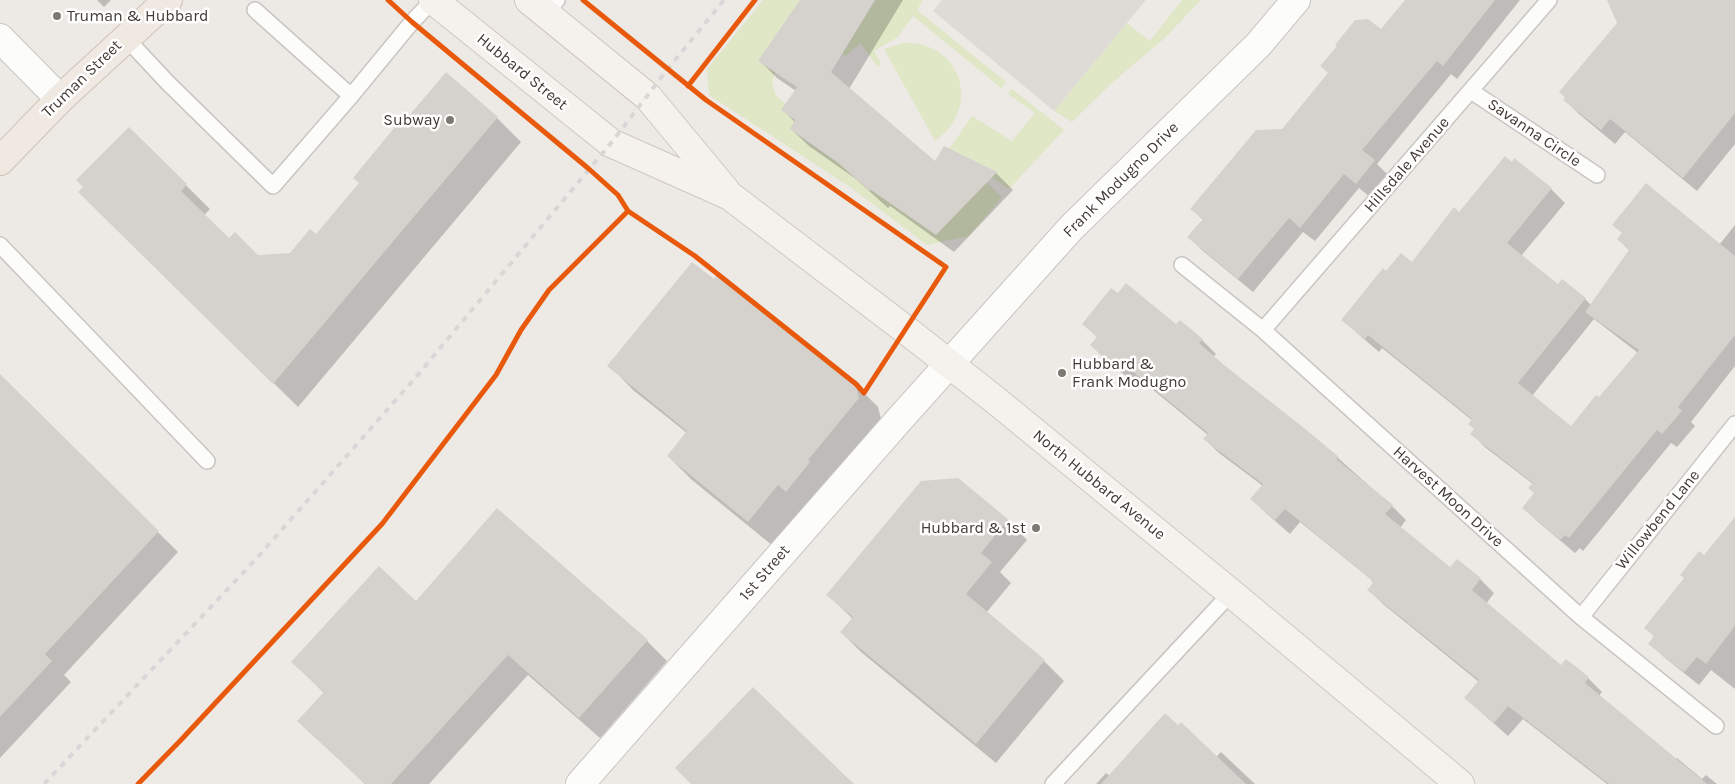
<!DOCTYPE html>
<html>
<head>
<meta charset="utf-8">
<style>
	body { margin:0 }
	canvas { display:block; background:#edeae6 }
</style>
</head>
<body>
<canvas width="1735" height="784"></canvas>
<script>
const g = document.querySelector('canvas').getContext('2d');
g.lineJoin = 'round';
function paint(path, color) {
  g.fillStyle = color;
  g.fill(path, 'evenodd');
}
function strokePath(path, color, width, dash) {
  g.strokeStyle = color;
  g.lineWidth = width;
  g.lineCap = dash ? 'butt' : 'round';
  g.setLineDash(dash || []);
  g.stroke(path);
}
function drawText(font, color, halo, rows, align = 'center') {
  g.font = font + ' Karla,sans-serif';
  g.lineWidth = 5;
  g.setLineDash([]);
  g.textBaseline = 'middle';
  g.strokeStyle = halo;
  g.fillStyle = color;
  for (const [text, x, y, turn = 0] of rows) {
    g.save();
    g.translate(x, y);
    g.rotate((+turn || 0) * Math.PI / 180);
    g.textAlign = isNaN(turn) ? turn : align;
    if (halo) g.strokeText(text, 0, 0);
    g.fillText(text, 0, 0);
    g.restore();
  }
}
const green = new Path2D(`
	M763,0h37l-28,82 4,14 24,19 -10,14 65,45 -1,3 16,14 4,-4 109,-8 19,18 -33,39 -42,9 -77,-58 -141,-92 -2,-26z
	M875,0h48l-6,10 89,72 -5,6 -88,-72 -15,21 -24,14 7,12 -3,4 -18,-24 -14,13 -4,-2z
	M1182,0h19l-36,38 -52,44 -41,40 -18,-11 73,-88 23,18z
	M902,43c58,-4 82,65 33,98l-51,-92z
	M1012,89l52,41 -55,59 -60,-40 23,-33 40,25 23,-28 -27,-19z`);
const parking = new Path2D(`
	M942,0h204l-92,111 -121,-100z`);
const shadow = new Path2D(`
	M97,0h14l-7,7z
	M802,0h101l-54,89 87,74 8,-15 52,25 17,17 -59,62 -64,-46 -2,2 -32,-29 -47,-33 -18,-17 4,-7 -13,-13 14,-18 -19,-13 -17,-17z
	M1406,0h114l-63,79 -6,-5 -74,90 11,11 -18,22 -11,-9 -44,53 -12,-9 -50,60 -50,-41 -14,-14 14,-17 -11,-11 91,-78 99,-100z
	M1616,0h119v144l-38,47 -72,-59 -10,12 -36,-30 -14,-14 53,-76z
	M497,118l24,24 -223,265 -218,-215 49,-63 81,80 -6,6 25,25 28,16 33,-1 26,-19 44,-53z
	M1514,160l37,29 14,14 -44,53 37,30 27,13 6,6 39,-54 -12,-12 101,6 16,-20v141l-44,56 4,4 -18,21 -6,-4 -88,108 -3,-3 -5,5 -37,-31 -14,-14 11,-14 -2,-10 -47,-36 -14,-14 3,-5 -2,-8 -91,-73 -3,4 -22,-19 -14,-14 43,-46 26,-9 47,-51zM1594,319l44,34 -38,46 -29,28 -39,-31z
	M1084,324l92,2 26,14 14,14 -3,3 125,101 54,48 14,14 -6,8 51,41 29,10 14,14 -8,11 75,63 27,11 14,14 -3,4 77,64 1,-2 25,21 4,-4 11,9h-110l-84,-65 -15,17 -43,-38 14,-16 -96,-78 -14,-14 5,-7 -1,-2 -73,-59 -10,12 -24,-21 -14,-14 11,-13 -44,-33 -14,-14 3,-4 -67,-55 -4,5 -32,-26 -14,-14 7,-7z
	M609,365l245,18 24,24 4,16 -109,123 -81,-66 -24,-24 19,-23 -54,-43z
	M0,376l178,176 -114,123 7,7 -71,76z
	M957,479l50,41 20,20 -27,32 11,11 -25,30 58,48 20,20 -68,82 -135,-111 -20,-20 12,-13 -25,-24z
	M1735,520v169l-24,-19 -12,15 -35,-28 -14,-14 5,-6 -9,-9z
	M416,602l231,39 20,20 -67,77 -72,-63 -99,109h-64l-66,-63 25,-28 -31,-31z
	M1221,752l34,32h-159l10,-11 4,3 106,-19z`);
const building = new Path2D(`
	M800,0h75l-44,72 104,89 9,-15 53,26 -61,63 -65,-45 -1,1 -33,-29 -47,-33 5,-9 -14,-10 16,-23 -39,-26z
	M1405,0h90l-52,66 -6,-5 -75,89 13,10 -19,24 -12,-10 -44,54 -11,-10 -51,61 -51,-42 16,-18 -13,-10 66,-79 26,-1 46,-56 -8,-7 17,-20 -2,-1 20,-25 13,-1 13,10z
	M1607,0h128v113l-52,65 -73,-59 -9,11 -38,-30 2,-3 -6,-5 58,-69z
	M446,72l52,45 -225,267 -195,-192 5,-5 -7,-7 53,-53 58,57 -6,7 48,47 6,-6 23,23 32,-2 20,-24 6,5 43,-51 -6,-5 46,-56 3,2z
	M1505,156l7,6 2,-4 38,30 -45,55 51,41 4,-5 24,19 -68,85 53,43 25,-31 3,2 40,-47 -54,-38 44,-62 -12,-11 5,-6 -10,-8 34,-42 89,73v79l-57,72 4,4 -20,23 -5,-4 -88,108 -4,-3 -5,5 -38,-32 12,-15 -6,-5 5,-5 -63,-49 4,-5 -6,-5 4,-5 -104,-84 -3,4 -24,-19 42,-52 3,3 15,-18 11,9 42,-55 5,5z
	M692,262l22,17 5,-6 136,109 4,16 -51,62 2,2 -24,30 -8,-7 -30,37 -81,-66 20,-25 -80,-65z
	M1126,283l50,41 4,-4 23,19 -4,4 25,22 80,63 35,29 -3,2 57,46 -8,9 65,53 7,-8 24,19 -9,12 89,75 5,-6 23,18 -4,6 122,101h-98l-101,-78 -14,17 -30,-25 15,-18 -112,-90 6,-7 -2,-2 1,-1 -87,-71 -10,11 -25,-21 13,-15 -60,-45 5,-6 -81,-66 -5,5 -32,-27 7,-8 -15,-13 29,-36 7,5z
	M0,374l159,157 -114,123 7,7 -52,56z
	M958,478l50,41 -27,34 11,9 -26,32 79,66 -69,84 -136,-112 13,-15 -27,-22 95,-114z
	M497,508l151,132 -69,78 -71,-63 -117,129h-26l-68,-63 27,-29 -33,-30 88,-96 37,35z
	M1735,517v109l-29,38 -9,-7 -13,15 -36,-28 6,-8 -10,-8 40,-50 -4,-3 19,-24 5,4z
	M753,687l101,97h-163l-16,-16z
	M1165,713l13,12 3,-3 65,62h-145z`);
const path = new Path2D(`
	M688,86l67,-86`);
const lane = new Path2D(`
	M255,10l96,86
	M546,14l11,-14
	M125,37l42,45 106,104 78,-90 61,-74 21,-22
	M1471,91l126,84
	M0,245l207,216
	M1182,265l81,65 318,287 135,109
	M1263,330l286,-330
	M1581,617l154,-193
	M1053,784l178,-191`);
const street = new Path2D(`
	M0,38l60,61
	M580,784l318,-363 173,-193 187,-183 38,-45`);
const secondary = new Path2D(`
	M433,0l178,143 119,53 176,134 88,69 237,194 229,191
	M529,0l119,97 78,94`);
const primary = new Path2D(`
	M0,161l60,-62 108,-99`);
const rail = new Path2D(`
	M44,784l213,-226 159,-181 195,-234 56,-73 57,-70`);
const cycleway = new Path2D(`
	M388,0l24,22 177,147 29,26 10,16 67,45 161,128 8,9 82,-126 -240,-167 -123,-100
	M688,86l67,-86
	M138,784l42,-43 202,-217 114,-149 25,-45 28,-40 79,-79`);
const markers = [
	[57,16,5,"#7e7872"],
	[450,120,5,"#7e7872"],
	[1062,373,5,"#7e7872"],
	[1036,528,5,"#7e7872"]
];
const poiNames = [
	["Truman & Hubbard",67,16],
	["Subway",440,120,"right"],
	["Hubbard &",1072,364],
	["Frank Modugno",1072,382],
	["Hubbard & 1st",1026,528,"right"]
];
const streetNames = [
	["Hubbard Street",522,72,39],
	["Truman Street",82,79,-44],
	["Savanna Circle",1534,133,34],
	["Hillsdale Avenue",1407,165,-49],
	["Frank Modugno Drive",1121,180,-45],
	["North Hubbard Avenue",1099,485,39],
	["Harvest Moon Drive",1448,497,42],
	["Willowbend Lane",1658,520,-51],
	["1st Street",765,573,-49]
];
paint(green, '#dfe7c6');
paint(parking, '#dedbd7');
paint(shadow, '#0003');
paint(building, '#d5d1cd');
strokePath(lane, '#c9c6c2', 18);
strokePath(street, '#c9c6c2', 30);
strokePath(secondary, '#cdc7bf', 30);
strokePath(primary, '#cfc2b4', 30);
strokePath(path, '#cbc9c6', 3, [2.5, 2.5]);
strokePath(lane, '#fcfcfb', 15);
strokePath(street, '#fcfcfb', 28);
strokePath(secondary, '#f5f2ed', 28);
strokePath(primary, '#f0e9e2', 28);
strokePath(rail, '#d8d7d7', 4, [6, 6]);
strokePath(cycleway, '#e8590c', 5);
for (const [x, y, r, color] of markers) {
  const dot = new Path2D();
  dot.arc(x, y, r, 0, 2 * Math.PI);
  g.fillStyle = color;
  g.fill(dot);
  strokePath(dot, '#fff', 2);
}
drawText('16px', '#423a33', '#fff', poiNames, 'left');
drawText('16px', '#423a33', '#fff', streetNames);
</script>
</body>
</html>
